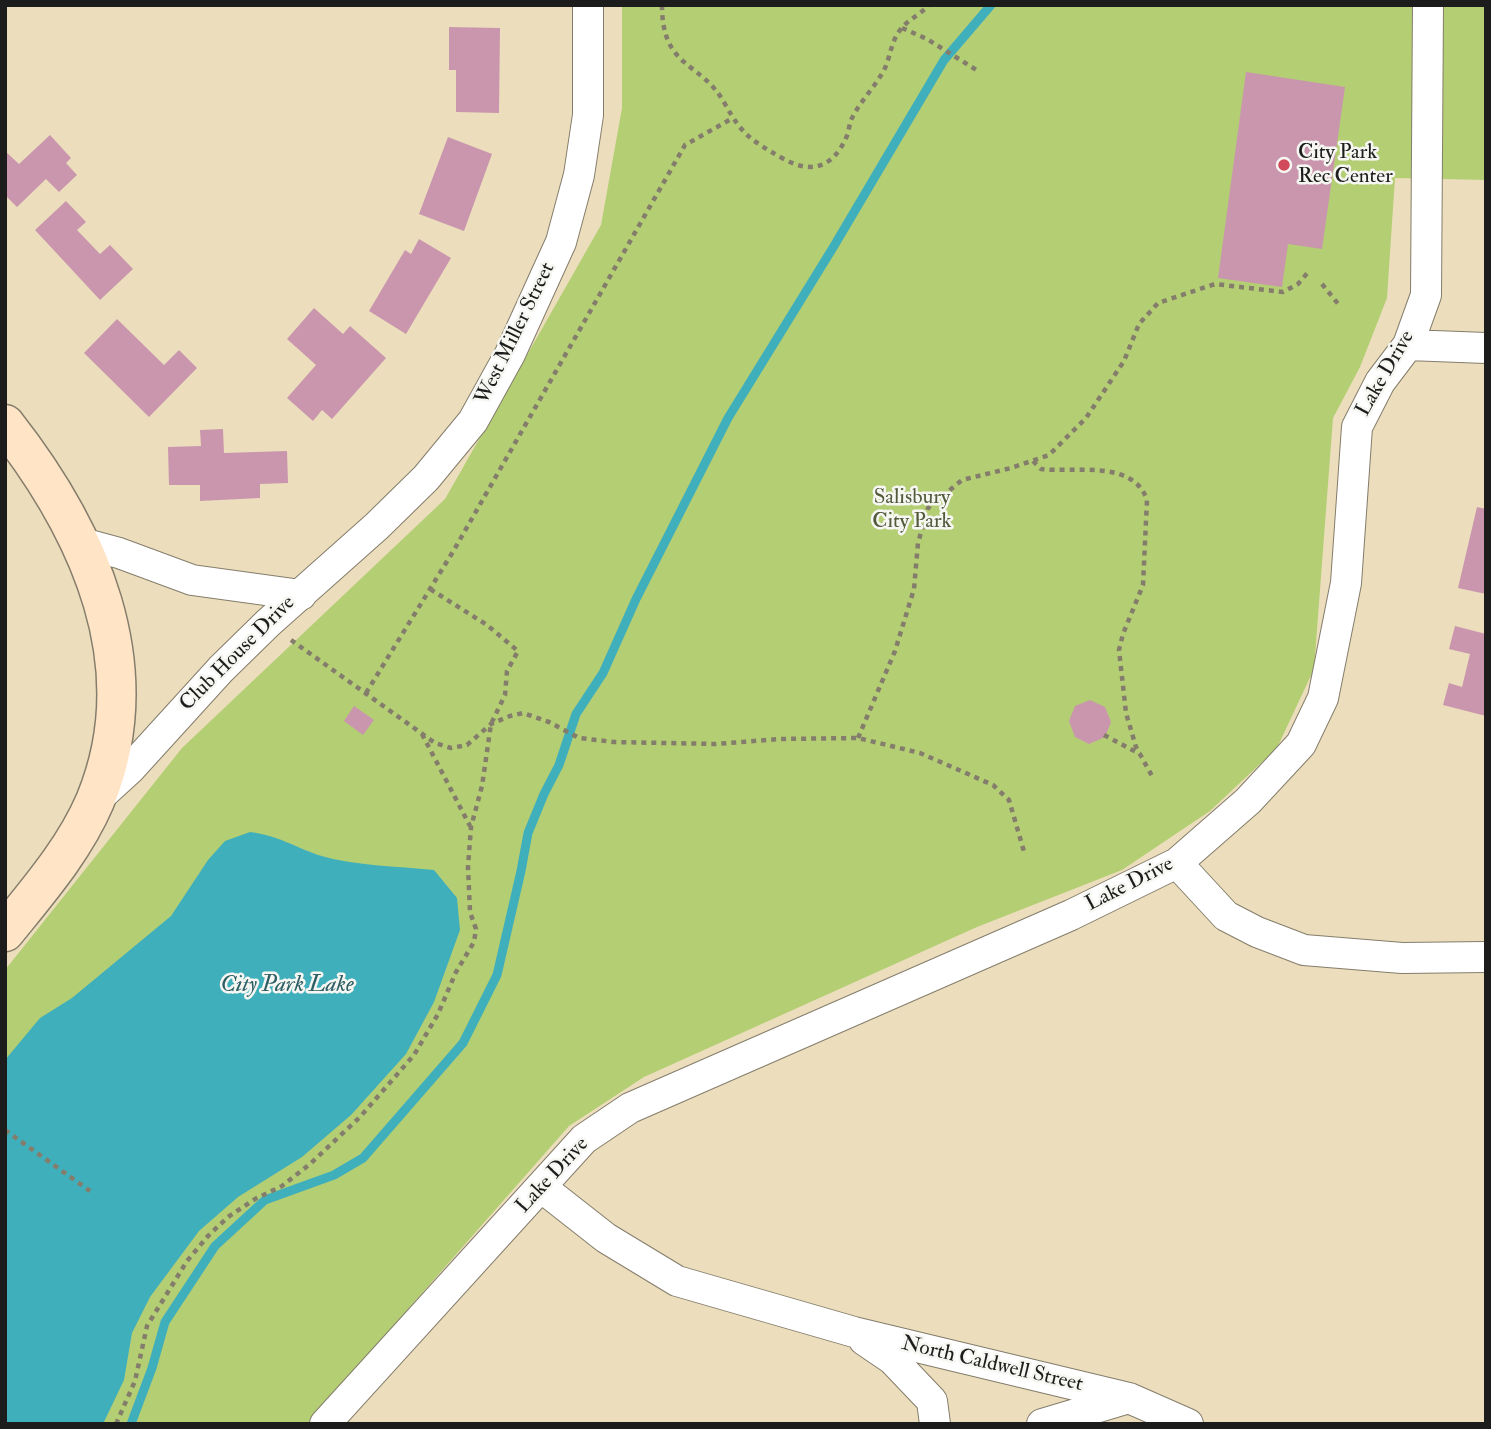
<!DOCTYPE html>
<html>
<head>
<meta charset="utf-8">
<style>
	body { margin:0 }
	#map { position:relative; width:1491px; height:1429px; overflow:hidden; background:#ecdebc; font-family:"IM FELL Double Pica",serif }
	canvas { display:block }
	.frame { position:absolute; inset:0; border:7px solid #1c1c1c; pointer-events:none }
</style>
</head>
<body>
<div id="map">
<canvas width="1491" height="1429"></canvas>
<div class="frame"></div>
</div>
<script>
const g = document.querySelector('canvas').getContext('2d');
g.lineJoin = 'round';
function paint(path, color) {
  g.fillStyle = color;
  g.fill(path, 'evenodd');
}
function strokePath(path, color, width, dash) {
  g.strokeStyle = color;
  g.lineWidth = width;
  g.lineCap = dash ? 'butt' : 'round';
  g.setLineDash(dash || []);
  g.stroke(path);
}
function drawText(font, color, halo, rows, align = 'center') {
  g.font = font + ' "IM FELL Double Pica",serif';
  g.lineWidth = 5;
  g.setLineDash([]);
  g.textBaseline = 'middle';
  g.strokeStyle = halo;
  g.fillStyle = color;
  for (const [text, x, y, turn = 0] of rows) {
    g.save();
    g.translate(x, y);
    g.rotate((+turn || 0) * Math.PI / 180);
    g.textAlign = isNaN(turn) ? turn : align;
    if (halo) g.strokeText(text, 0, 0);
    g.fillText(text, 0, 0);
    g.restore();
  }
}
const green = new Path2D(`
	M622,5h864v175l-91,-2 -8,120 -27,69 -27,51 -19,251 -37,79 -67,63 -88,59 -145,57 -333,150 -75,49 -262,298h-302v-454l177,-222 263,-249 156,-274 21,-117z`);
const water = new Path2D(`
	M250,832c29,4 43,14 68,23 37,11 78,11 116,15l23,28 3,32 -26,72 -28,52 -55,61 -49,42 -64,40 -39,34 -49,66 -18,36 -8,47 -21,44h-98v-364l35,-42 32,-20 99,-82 37,-56 17,-19z`);
const stream = new Path2D(`
	M131,1424l21,-56 13,-46 50,-76 50,-46 69,-25 29,-17 100,-115 34,-68 24,-104 7,-38 16,-39 15,-29 17,-51 27,-41 33,-74 92,-181 106,-172 110,-186 47,-55`);
const building = new Path2D(`
	M449,27l51,1 -1,85 -43,-1v-42h-7z
	M1246,72l99,15 -23,162 -34,-5 -6,43 -64,-9z
	M50,135l21,23 -5,5 11,12 -18,17 -13,-13 -29,28 -12,-12v-44l14,13z
	M448,137l44,17 -28,77 -45,-17z
	M66,201l20,21 -9,8 23,24 10,-9 23,24 -33,31 -65,-70z
	M419,239l32,19 -45,76 -37,-23 36,-61 6,4z
	M314,308l29,26 7,-8 36,32 -54,61 -10,-9 -9,11 -26,-23 29,-33 -29,-26z
	M117,319l47,46 15,-15 18,18 -48,49 -65,-64z
	M223,429l1,24 63,-2 1,32 -28,1v14l-60,3v-16h-31l-1,-38 33,-1 -1,-16z
	M1477,507l9,2v85l-28,-6z
	M1455,626l31,8v82l-43,-11 6,-22 13,4 8,-33 -21,-5z
	M1090,700l15,7 6,15 -6,15 -16,7 -14,-7 -6,-16 6,-15z
	M354,706l20,14 -11,15 -19,-14z`);
const path = new Path2D(`
	M662,5c0,65 39,55 63,99 18,32 26,36 57,54 28,16 50,11 64,-20 3,-6 3,-14 6,-20 9,-18 24,-32 33,-50 5,-11 6,-24 13,-35 8,-13 21,-17 31,-28
	M902,28l25,11 51,32
	M1322,284l17,21
	M1033,461l8,8c34,4 92,-10 106,31l-4,85 -20,49 -4,16 7,63 10,34 16,29
	M291,640l144,103 16,5 16,-3 24,-21 19,-8 13,-3 26,9 30,16 35,4 102,2 64,-5 78,-1 62,15 73,32 16,15 16,55
	M366,693l88,-143 231,-405 48,-27
	M422,734l48,92
	M1104,735l36,19
	M858,738l37,-87 19,-62 4,-46 10,-35 34,-28 49,-12 38,-13 37,-37 38,-57 15,-37 19,-21 57,-19 68,8 15,-8 12,-14
	M5,1130l85,61
	M116,1424l19,-43 12,-55 40,-65 21,-25 20,-19 27,-18 27,-13 28,-22 50,-47 54,-62 24,-41 18,-42 18,-30 2,-13 -6,-17 -2,-45 3,-40 11,-41 9,-62 14,-29 2,-24 11,-20 -31,-26 -57,-36`);
const street = new Path2D(`
	M1408,345l78,3
	M82,543l37,10 73,27 109,15
	M95,801l35,-32 91,-100 47,-46 109,-97 49,-48 47,-57 37,-67 51,-112 18,-67 9,-60v-110
	M1177,863l49,53 31,16 47,18 98,8 84,-1
	M541,1187l65,51 71,43 177,51 275,66 59,26
	M864,1340l28,19 40,42 3,23
	M325,1424l259,-285 46,-31 441,-193 106,-52 71,-62 53,-57 22,-46 23,-115 11,-156 23,-45 28,-37 18,-50 2,-290
	M1042,1424l87,-26`);
const secondary = new Path2D(`
	M5,424c84,107 146,242 90,377 -21,49 -57,90 -90,131`);
const markers = [
	[1284,165,7,"#d1495b"]
];
const poiNames = [
	["City Park",1298,153],
	["Rec Center",1298,177]
];
const streetNames = [
	["West Miller Street",516,334,-64],
	["Lake Drive",1386,374,-60],
	["Club House Drive",238,654,-45],
	["Lake Drive",1130,885,-27],
	["Lake Drive",553,1176,-47],
	["North Caldwell Street",992,1365,13]
];
const parkNames = [
	["Salisbury",912,498],
	["City Park",912,522]
];
const waterNames = [
	["City Park Lake",287,986]
];
paint(green, '#b4ce74');
paint(water, '#40afbc');
strokePath(stream, '#40afbc', 9);
paint(building, '#c996ae');
strokePath(street, '#847d6c', 32);
strokePath(secondary, '#847d6c', 41);
strokePath(path, '#847d6c', 4.5, [5, 5]);
strokePath(street, '#fff', 30);
strokePath(secondary, '#ffe4c6', 38);
for (const [x, y, r, color] of markers) {
  const dot = new Path2D();
  dot.arc(x, y, r, 0, 2 * Math.PI);
  g.fillStyle = color;
  g.fill(dot);
  strokePath(dot, '#f6f6f2', 2.5);
}
drawText('21px', '#1c1c1c', '#f6f6f2', poiNames, 'left');
drawText('21px', '#1c1c1c', '#f6f6f2', streetNames);
drawText('21px', '#515a3b', '#f6f6f2', parkNames);
drawText('italic 23px', '#2c5e64', '#f6f6f2', waterNames);
</script>
</body>
</html>
